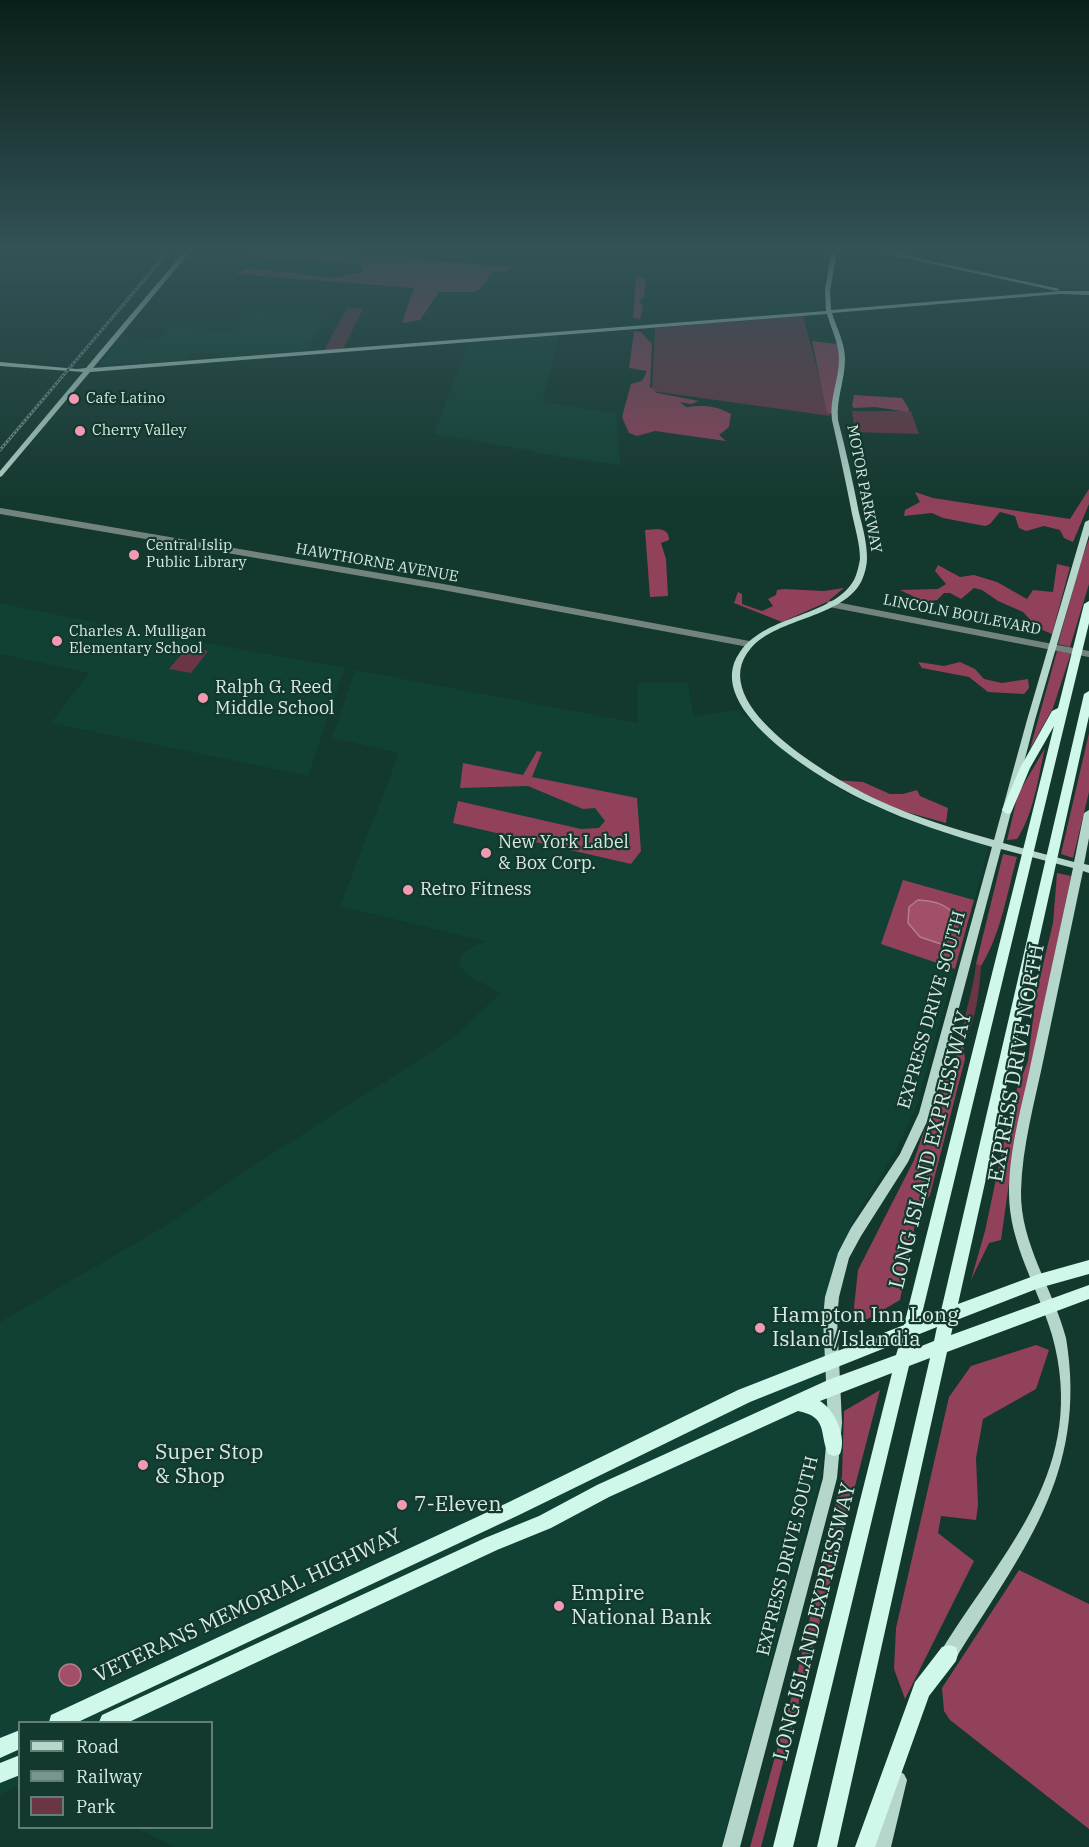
<!DOCTYPE html>
<html>
<head>
<meta charset="utf-8">
<style>
	body { margin:0 }
	#map { position:relative; width:1089px; height:1847px; overflow:hidden; background:#13382e; font-family:"IBM Plex Serif",serif }
	canvas { display:block }
	.legend { position:absolute; left:18px; top:1721px; width:195px; height:108px; box-sizing:border-box; background:#13382e; border:2px solid #617f76; margin:0; padding:8px 10px; list-style:none; font-size:18px; color:#d7eae3 }
	.legend li { display:flex; align-items:center; gap:12px; height:30px }
	.legend b { width:30px; border:2px solid #617f76 }
</style>
</head>
<body>
<div id="map">
<canvas width="1089" height="1847"></canvas>
<ul class="legend">
<li><b style="height:8px;background:#b5d7cb"></b>Road</li>
<li><b style="height:8px;background:#7a958d"></b>Railway</li>
<li><b style="height:16px;background:#6a3645"></b>Park</li>
</ul>
</div>
<script>
const g = document.querySelector('canvas').getContext('2d');
g.lineJoin = 'round';
function paint(path, color) {
  g.fillStyle = color;
  g.fill(path, 'evenodd');
}
function strokePath(path, color, width, dash) {
  g.strokeStyle = color;
  g.lineWidth = width;
  g.lineCap = dash ? 'butt' : 'round';
  g.setLineDash(dash || []);
  g.stroke(path);
}
function drawText(font, color, halo, rows, align = 'center') {
  g.font = font + ' "IBM Plex Serif",serif';
  g.lineWidth = 4.5;
  g.setLineDash([]);
  g.textBaseline = 'middle';
  g.strokeStyle = halo;
  g.fillStyle = color;
  for (const [text, x, y, turn = 0] of rows) {
    g.save();
    g.translate(x, y);
    g.rotate((+turn || 0) * Math.PI / 180);
    g.textAlign = isNaN(turn) ? turn : align;
    if (halo) g.strokeText(text, 0, 0);
    g.fillText(text, 0, 0);
    g.restore();
  }
}
const built = new Path2D(`
	M164,253h94l84,7 -23,20 -140,-12 4,-6 -19,-1 -34,39 -6,-1z
	M886,253h203v37l-54,-6z
	M250,312l75,3 -19,36 -90,7 4,-5 -29,1 -5,6 -82,5 -4,-2 21,-26 40,2 9,-12 65,5z
	M559,335l-17,67 74,11 4,52 -85,-12v-2l-101,-17 34,-91z
	M0,603l123,25 222,40 -37,108 -257,-53 38,-50 -89,-19z
	M355,670l283,53v-40h50l6,33 45,-6 46,42 61,41 54,25 89,28 -73,262 -24,50 -37,59 -21,49 -5,51 1,87 -10,75 -99,368h-546l-38,-19h75v-106h-192l-1,64 -19,9v-473l167,-97 75,-52 208,-133 51,-47 -31,-16 -12,-13 5,-11 21,-12 -144,-35 59,-153 -67,-15z`);
const green = new Path2D(`
	M347,308l16,1 -20,40 -19,1z
	M803,316l27,100 -178,-25 3,-63z
	M852,411h59l8,23 -64,-2z
	M188,646l20,5 -17,22 -22,-4z
	M976,964l5,2c-2,28 -5,60 -22,83 3,-29 14,-56 17,-85z`);
const forest = new Path2D(`
	M242,253h104l165,14 -5,5 -12,-1 -15,19 -5,2h-35l-19,28 -18,3 12,-35 -178,-14 13,-6 83,10 31,-6 -3,-8 -108,-8z
	M636,275l9,4v15l-6,8 4,4 -3,13 -7,-1z
	M634,331l7,1 11,12 -2,43 7,6 42,8 -8,3 -11,-2 6,5c18,-2 29,-2 45,7l-2,13 -10,8 7,6 -71,-10 -18,5 -8,-3 -7,-16 9,-33 11,-3 5,-10 -18,-3z
	M812,341l26,3 2,16 -8,54 -5,-1z
	M854,395l48,3 7,11 -1,3 -33,-5 -21,1 -2,-2z
	M1089,489v15l-16,38 -9,-4 -4,-8 -16,-4 -18,5 -7,-3 -4,-12 -15,-4 -10,12 -5,2 -42,-8 -11,-5 -28,3 1,-6 15,-8 -5,-10 18,6 137,21z
	M658,529c7,1 11,3 11,11l-8,3 5,16 2,37 -18,1 -5,-67z
	M1089,539v45l-19,63 -12,-3 22,-80z
	M1057,564l13,3 -18,67 -14,-6 -15,-16 -25,-11 -16,-11 -8,-2 -13,11 -11,-6h-6l-7,7 -12,2 -25,-12 38,-1 8,-5 -11,-13 3,-6 22,12 14,-2 23,7 30,17 6,-9 20,2z
	M844,588l-17,14 -45,20 -48,-19 4,-11 4,2v10l20,7 11,-5 -5,-7 8,-4 1,-5 7,-1 40,2z
	M1057,651l14,2 -18,55 -23,41z
	M918,662l26,4 16,-4 15,7 9,10 18,4 26,-4 1,9 -5,6 -36,-2 -19,-15 -47,-9z
	M1089,733v59l-16,66 -12,-4z
	M1045,748c-7,30 -11,65 -28,91l-10,1 11,-46z
	M537,751l5,1 -10,25 105,21 4,53 -10,13 -178,-41 5,-22 123,28 18,-1 6,-7 -10,-13 -12,1 -55,-23 -68,2 3,-25 60,12z
	M836,780l27,2 27,12h13l14,-4 3,6 28,12 -2,15 -50,-14z
	M1003,854l14,3c-10,36 -16,77 -36,109l-5,-2z
	M1057,873l14,3 -58,278 -12,86 -12,3 -18,37 14,-49 28,-132 15,-38 8,-67 17,-71z
	M903,880l71,20 -19,69 -74,-25z
	M963,1044l2,15 -35,136 -13,19 -17,86 -43,25 -3,-18 4,-37 56,-110 29,-84z
	M1036,1345l13,5 -13,39 -53,30 -7,39 2,47 -2,15 -35,-4 -3,17 36,28 -69,138 -11,-30 2,-41 53,-231 22,-31z
	M880,1390l-119,457h-11l44,-159 48,-212 2,-65z
	M1019,1570l70,34v225l-139,-109 -6,-9 -2,-23z`);
const water = new Path2D(`
	M918,900c14,1 28,3 36,15l-10,30 -24,-8 -12,-14 1,-16z
	M59 1675a11 11 0 1 1 22 0a11 11 0 1 1-22 0Z`);
const minor = new Path2D(`
	M0,511l443,76 306,57
	M830,604l259,50`);
const major = new Path2D(`
	M183,253h6l-96,115 733,-57 -1,-21 6,-37h6l-7,37 1,20 229,-19h29v4l-29,-1 -228,19c5,16 13,30 13,46 0,21 -9,40 -7,61 8,31 15,62 21,93 4,15 8,30 8,45 0,7 -2,15 -5,22 -18,38 -84,37 -111,68 -50,57 86,133 127,152 37,17 76,29 116,40l33,-120 58,-198 4,-2v15l-54,185 -32,123 71,19 10,-49 5,-3v28l-5,26 5,1v8l-6,-2c-13,62 -26,124 -39,186 -9,44 -22,89 -23,134 -1,53 32,97 45,147 23,138 -47,217 -113,325l-6,2 -6,-2 -2,-6 2,-6c64,-103 148,-183 111,-316 -14,-48 -43,-91 -43,-142 0,-43 13,-88 22,-130 14,-65 28,-130 42,-195l-72,-19 -70,264 -23,49 -47,74 -12,22 -10,39 -2,21 5,105 -5,55 -97,369h-18l101,-369 5,-55 -5,-105 2,-21 13,-44 13,-25 49,-74 19,-41 73,-266c-41,-12 -82,-25 -120,-43 -42,-19 -174,-94 -132,-152 26,-38 93,-35 114,-72 3,-6 5,-15 6,-21 0,-15 -5,-31 -8,-45 -6,-32 -13,-63 -20,-94 -3,-21 7,-40 7,-61 0,-16 -8,-30 -12,-45l-737,58 -88,104 -2,1v-6l83,-99 -83,-6v-4l77,7 9,-1z
	M882,253h11l167,36 -3,2z
	M898,1771l6,3 3,6 -16,67h-18l16,-67 3,-6z`);
const highway = new Path2D(`
	M1089,601v22l-168,695 20,-7 143,-617 5,-3v25l-131,588 81,-30 50,-14v14l-50,14 -85,33 -3,14 138,-50v14l-142,53 -110,495h-20l113,-489 -21,8 -116,481h-20l119,-474 -72,28c15,9 27,36 20,53l-6,2 -6,-2c-9,-22 0,-37 -30,-43l-189,86 -58,31 -54,22 -368,172h-30l3,-7 383,-177 54,-22 58,-31 231,-105 68,-25 4,-13 -150,60 -231,113 -441,207h-29l2,-7 456,-212 231,-113 166,-65 150,-599 -24,42 -19,45 -4,1 -5,-4 18,-42 32,-57 6,-3 26,-104zM937,1327l-3,14 -20,8 3,-14z
	M949,1645l7,2 2,7 -2,7 -27,35 -54,151h-20l60,-165 27,-35z
	M20,1730v19l-20,9v-20z
	M20,1755v20l-20,8v-20z`);
const rail = new Path2D(`
	M0,450l167,-197`);
const markers = [
	[74,399,6,"#f19ab1"],
	[80,431,6,"#f19ab1"],
	[134,555,6,"#f19ab1"],
	[57,641,6,"#f19ab1"],
	[203,698,6,"#f19ab1"],
	[486,853,6,"#f19ab1"],
	[408,890,6,"#f19ab1"],
	[760,1328,6,"#f19ab1"],
	[143,1465,6,"#f19ab1"],
	[402,1505,6,"#f19ab1"],
	[559,1606,6,"#f19ab1"]
];
const farPoinames = [
	["Cafe Latino",86,399],
	["Cherry Valley",92,431],
	["Central Islip",146,546],
	["Public Library",146,563],
	["Charles A. Mulligan",69,632],
	["Elementary School",69,649]
];
const farStreetnames = [
	["MOTOR PARKWAY",864,489,79],
	["HAWTHORNE AVENUE",377,563,10],
	["LINCOLN BOULEVARD",962,615,11]
];
const poiNames = [
	["Ralph G. Reed",215,688],
	["Middle School",215,709],
	["New York Label",498,843],
	["& Box Corp.",498,864],
	["Retro Fitness",420,890]
];
const streetNames = [
	["EXPRESS DRIVE SOUTH",932,1010,-74],
	["EXPRESS DRIVE SOUTH",788,1556,-76]
];
const nearStreetnames = [
	["EXPRESS DRIVE NORTH",1017,1063,-80],
	["LONG ISLAND EXPRESSWAY",931,1150,-76],
	["VETERANS MEMORIAL HIGHWAY",248,1606,-25],
	["LONG ISLAND EXPRESSWAY",815,1622,-76]
];
const nearPoinames = [
	["Hampton Inn Long",772,1316],
	["Island/Islandia",772,1340],
	["Super Stop",155,1453],
	["& Shop",155,1477],
	["7-Eleven",414,1505],
	["Empire",571,1594],
	["National Bank",571,1618]
];
paint(built, '#114134');
paint(green, '#6a3645');
paint(forest, '#92415a');
paint(water, '#a25068');
strokePath(water, '#b27e8d', 1.5);
strokePath(minor, '#73847e', 6);
paint(major, '#b5d7cb');
paint(highway, '#cff8ea');
strokePath(rail, '#7a958d', 3);
strokePath(rail, '#13382e', 1.5, [2]);
const sky = g.createLinearGradient(0, 0, 0, 512);
sky.addColorStop(0, '#0a1f19');
sky.addColorStop(0.49, '#335357');
sky.addColorStop(1, '#33535700');
g.fillStyle = sky;
g.fillRect(0, 0, 1089, 512);
for (const [x, y, r, color] of markers) {
  const dot = new Path2D();
  dot.arc(x, y, r, 0, 2 * Math.PI);
  g.fillStyle = color;
  g.fill(dot);
  strokePath(dot, '#13382e', 2);
}
drawText('15px', '#d7eae3', '#13382e', farPoinames, 'left');
drawText('15px', '#d7eae3', '#13382e', farStreetnames);
drawText('18px', '#d7eae3', '#13382e', poiNames, 'left');
drawText('18px', '#d7eae3', '#13382e', streetNames);
drawText('21px', '#d7eae3', '#13382e', nearStreetnames);
drawText('21px', '#d7eae3', '#13382e', nearPoinames, 'left');
</script>
</body>
</html>
